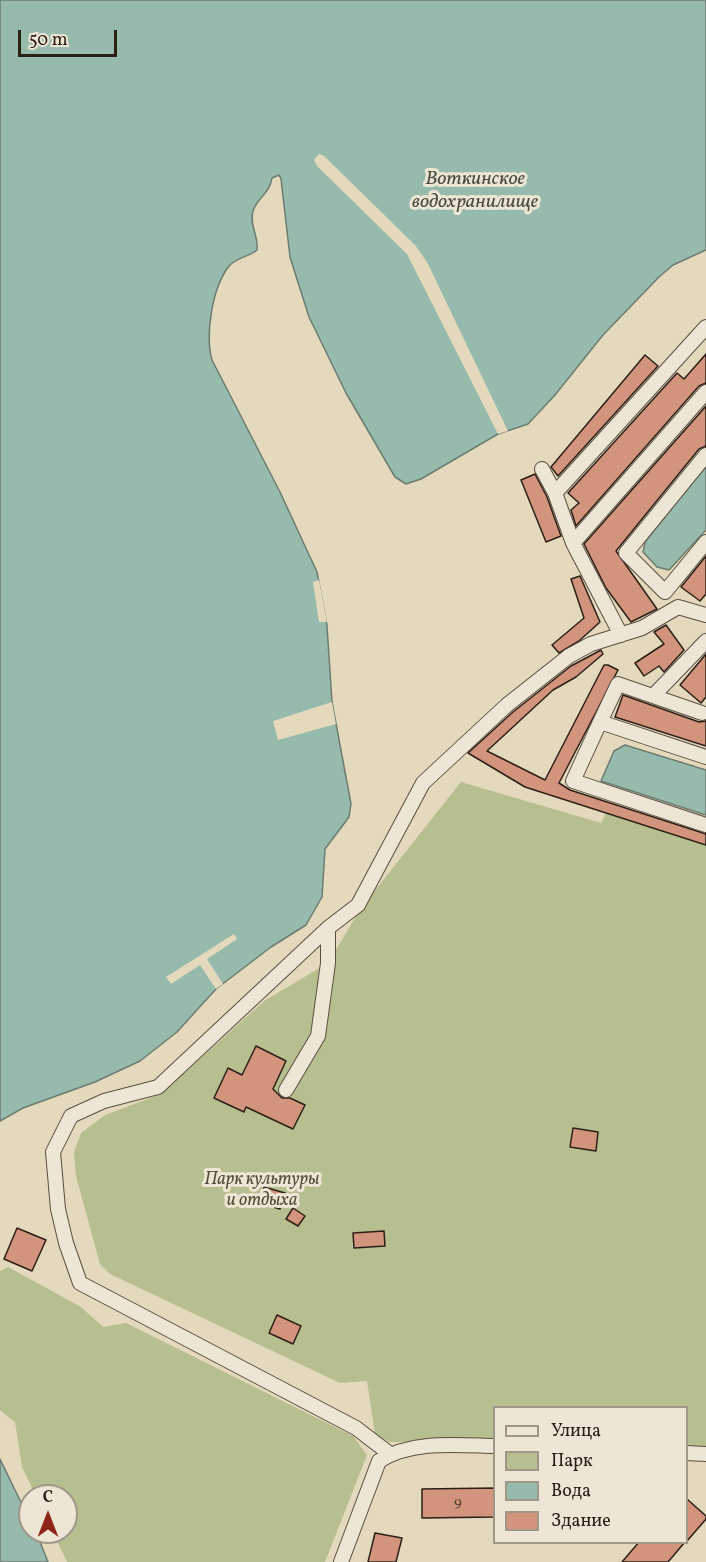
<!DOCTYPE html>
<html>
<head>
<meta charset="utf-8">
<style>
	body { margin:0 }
	#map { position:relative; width:706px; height:1562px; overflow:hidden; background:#e4d9bd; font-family:Vollkorn,serif }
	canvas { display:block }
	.legend { position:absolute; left:493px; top:1406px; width:195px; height:138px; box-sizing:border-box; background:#ede6d4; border:2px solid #a09788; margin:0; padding:8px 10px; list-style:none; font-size:18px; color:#2c2016 }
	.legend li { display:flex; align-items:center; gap:12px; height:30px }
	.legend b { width:30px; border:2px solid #a09788 }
	.north { position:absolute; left:18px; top:1484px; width:60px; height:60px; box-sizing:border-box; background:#ede6d4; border:2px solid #a09788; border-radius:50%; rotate:0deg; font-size:16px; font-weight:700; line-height:24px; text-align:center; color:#2c2016 }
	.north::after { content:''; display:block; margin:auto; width:21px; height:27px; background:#8f2418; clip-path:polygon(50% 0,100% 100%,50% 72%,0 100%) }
	.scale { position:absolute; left:18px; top:30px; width:99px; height:27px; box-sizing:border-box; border:3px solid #2c2016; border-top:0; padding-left:8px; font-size:18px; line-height:21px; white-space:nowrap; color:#2c2016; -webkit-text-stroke:4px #ede6d4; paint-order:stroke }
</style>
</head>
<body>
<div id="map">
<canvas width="706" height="1562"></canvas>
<ul class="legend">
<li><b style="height:8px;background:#ede6d4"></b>Улица</li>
<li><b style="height:16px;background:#b7be8f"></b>Парк</li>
<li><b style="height:16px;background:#96baac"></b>Вода</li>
<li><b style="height:16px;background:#d2947d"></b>Здание</li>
</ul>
<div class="north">С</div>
<div class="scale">50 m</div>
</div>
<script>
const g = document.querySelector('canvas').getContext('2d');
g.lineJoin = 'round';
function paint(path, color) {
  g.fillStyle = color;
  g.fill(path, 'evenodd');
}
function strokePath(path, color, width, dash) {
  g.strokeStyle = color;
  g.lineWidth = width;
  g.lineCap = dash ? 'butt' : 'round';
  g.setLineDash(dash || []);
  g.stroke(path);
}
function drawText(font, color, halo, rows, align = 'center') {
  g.font = font + ' Vollkorn,serif';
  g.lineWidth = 6;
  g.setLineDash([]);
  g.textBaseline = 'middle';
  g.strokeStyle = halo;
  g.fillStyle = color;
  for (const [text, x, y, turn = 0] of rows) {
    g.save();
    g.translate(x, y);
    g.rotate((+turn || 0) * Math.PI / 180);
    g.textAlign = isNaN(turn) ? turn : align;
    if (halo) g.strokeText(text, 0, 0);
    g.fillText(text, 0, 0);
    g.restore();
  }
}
const green = new Path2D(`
	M461,782l140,41 5,-10 100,32v601h-19l-1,-38h-192v35l-105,-1 -14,-8 -8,-53 -27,2 -230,-109 -10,-10 -24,-88 -2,-24 7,-19 24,-18 56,-21 103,-93 64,-38 33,-55z
	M8,1267l73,40 22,20 23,-4 227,113 14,19 -42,107h-258l-14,-30h13v-36h-30l-14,-29 -7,-45 -15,-12v-139z`);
const water = new Path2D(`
	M0,0h706v250l-33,15 -14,12 -56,58 -48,60 -27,29 -30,10 -77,45 -15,5 -11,-7 -49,-84 -37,-76 -19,-60 -9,-78 -2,-4 -7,3c-2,15 -15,20 -19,33 -4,14 6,26 4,39 -8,7 -20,7 -28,16 -17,22 -24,69 -17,94l68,132 37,80 10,54 5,76 19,102 -2,13 -24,32 -3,48 -16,28 -35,22 -55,42 -39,43 -37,29 -45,21 -72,26 -23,13z
	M706,465v65l-37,40 -12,-3 -14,-15 2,-10z
	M625,745l81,25v45l-105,-34 13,-30z
	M0,1459l30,62v11h6l12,30h-48z`);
const pier = new Path2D(`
	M319,154l5,2 91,89 12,17 81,169 -10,3 -91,-180 -90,-88 -3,-6z
	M319,580l8,42h-8l-6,-40z
	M332,702l4,22 -58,16 -5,-19z
	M234,934l3,5 -30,20 16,25 -7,5 -16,-24 -29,19 -5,-7z`);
const building = new Path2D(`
	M706,354v29l-7,3 -123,140 -5,-16 8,-7 -11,-10 109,-120 7,6z
	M645,355l13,11 -100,110 -7,-9z
	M706,406v40l-7,3 -83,102 41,58 -26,13 -25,-34 -22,-44z
	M535,474l12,23 14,39 -15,6 -25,-62z
	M706,556v38l-6,7 -19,-14z
	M580,576l20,46 -21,19 -20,12 -7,-8 32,-27 -13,-39z
	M666,625l18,25 -20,22 -5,-6 -15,10 -9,-13 29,-19 -10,-12z
	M601,650l2,4 -27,23 -23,13 -66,61 58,29 59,-115h4l10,5 -59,113 11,7 136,44v11l-181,-58 -57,-34 45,-41 58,-46z
	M706,654v43l-5,6 -21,-18z
	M623,695l76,27 7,-1v25l-91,-29z
	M256,1046l30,15 -13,28 9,9h8l15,7 -12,24 -47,-22 -2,5 -30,-14 14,-30 14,7z
	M573,1128l25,4 -2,19 -26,-4z
	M264,1187l21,6 -5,16 -20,-6z
	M293,1208l12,8 -7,10 -12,-7z
	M17,1228l29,12 -14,31 -28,-12z
	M384,1231l1,15 -31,2 -1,-15z
	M277,1315l24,11 -8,18 -24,-11z
	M495,1488v29l-73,1v-29z
	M687,1499l19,17v3l-19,22z
	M375,1533l27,5 -6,24h-28z
	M639,1542h46l-17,20h-46z`);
const minor = new Path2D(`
	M706,455l-80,98 39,39 41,-50
	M542,469l13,24 18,50 48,92
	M555,493l151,-166
	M573,543l133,-151
	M653,696l53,-55
	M702,713l-84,-29 -18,38 106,35
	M600,722l-27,59 133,44
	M286,1090l32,-54 10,-73v-35
	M686,1453l20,1
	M390,1454l-34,-26 -276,-145 -14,-40 -8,-34 -5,-57 18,-36 33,-15 54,-14 170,-159 30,-23 65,-122 84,-78 62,-49 22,-12 51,-16 36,-21 28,8
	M341,1562l38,-101c33,-21 78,-16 115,-15`);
const numberNames = [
	["9",458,1503]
];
const parkNames = [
	["Парк культуры",262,1181],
	["и отдыха",262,1202]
];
const waterNames = [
	["Воткинское",475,180],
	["водохранилище",475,203]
];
paint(green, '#b7be8f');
paint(water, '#96baac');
strokePath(water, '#6c7c70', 1.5);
paint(pier, '#e4d9bd');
paint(building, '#d2947d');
strokePath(building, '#2c2016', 1.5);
strokePath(minor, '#5a4e40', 16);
strokePath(minor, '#ede6d4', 14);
drawText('15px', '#563d30', null, numberNames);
drawText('italic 18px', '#564f3a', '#ede6d4', parkNames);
drawText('italic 20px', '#4c4e43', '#ede6d4', waterNames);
</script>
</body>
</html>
